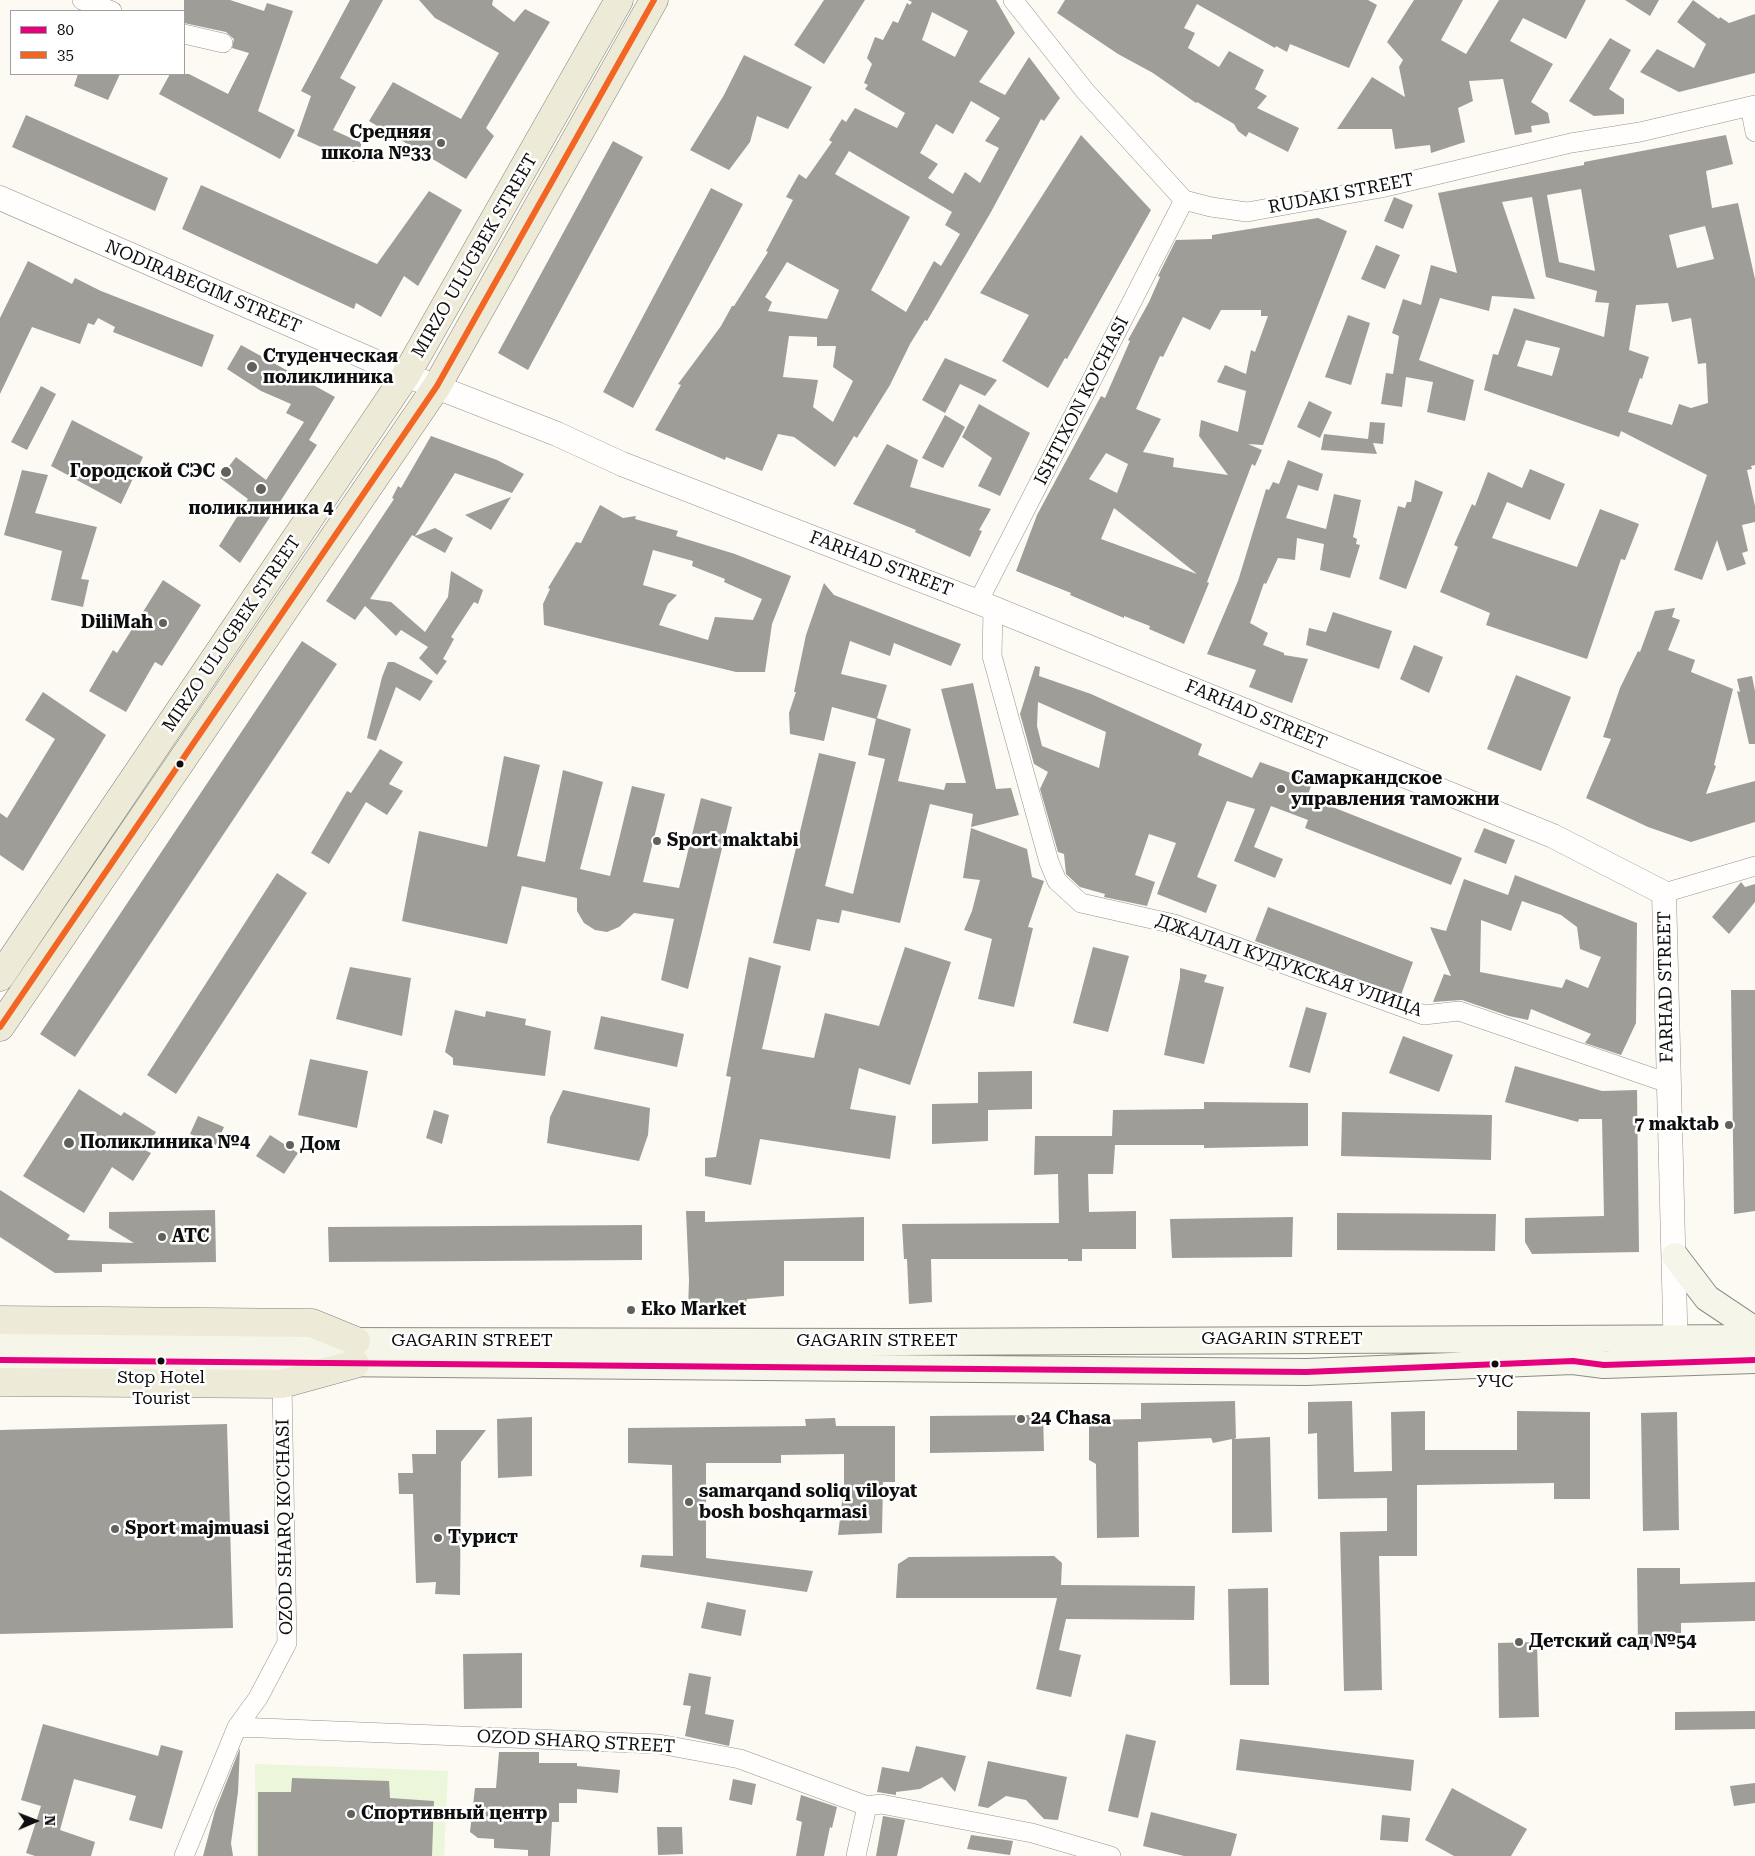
<!DOCTYPE html>
<html>
<head>
<meta charset="utf-8">
<style>
	body { margin:0 }
	#map { position:relative; width:1755px; height:1856px; overflow:hidden; background:#fcfaf2; font-family:"Roboto Serif",serif }
	canvas { display:block }
	.legend { position:absolute; left:10px; top:10px; width:175px; height:65px; box-sizing:border-box; background:#fff; border:1px solid #9f9f9f; margin:0; padding:6px 9px; list-style:none; font-size:15px; color:#0e0e0e }
	.legend li { display:flex; align-items:center; gap:10px; height:25px }
	.legend b { width:25px; border:1px solid #9f9f9f }
	.north { position:absolute; left:10px; top:1796px; width:50px; height:50px; -webkit-text-stroke:4px #fff; paint-order:stroke; rotate:89deg; font-size:14px; font-weight:700; line-height:20px; text-align:center; color:#0e0e0e }
	.north::after { content:''; display:block; margin:auto; width:18px; height:22px; background:#0e0e0e; clip-path:polygon(50% 0,100% 100%,50% 72%,0 100%) }
</style>
</head>
<body>
<div id="map">
<canvas width="1755" height="1856"></canvas>
<ul class="legend">
<li><b style="height:6px;background:#e5007d"></b>80</li>
<li><b style="height:6px;background:#f26522"></b>35</li>
</ul>
<div class="north">N</div>
</div>
<script>
const g = document.querySelector('canvas').getContext('2d');
g.lineJoin = 'round';
function paint(path, color) {
  g.fillStyle = color;
  g.fill(path, 'evenodd');
}
function strokePath(path, color, width, dash) {
  g.strokeStyle = color;
  g.lineWidth = width;
  g.lineCap = dash ? 'butt' : 'round';
  g.setLineDash(dash || []);
  g.stroke(path);
}
function drawText(font, color, halo, rows, align = 'center') {
  g.font = font + ' "Roboto Serif",serif';
  g.lineWidth = 5;
  g.setLineDash([]);
  g.textBaseline = 'middle';
  g.strokeStyle = halo;
  g.fillStyle = color;
  for (const [text, x, y, turn = 0] of rows) {
    g.save();
    g.translate(x, y);
    g.rotate((+turn || 0) * Math.PI / 180);
    g.textAlign = isNaN(turn) ? turn : align;
    if (halo) g.strokeText(text, 0, 0);
    g.fillText(text, 0, 0);
    g.restore();
  }
}
const pitch = new Path2D(`
	M255,1764l193,7 -4,85h-188z`);
const building = new Path2D(`
	M184,0h46l34,11 3,-8 26,8 -35,100 37,19 -15,29 -121,-65 11,-20h19l39,20 21,-41 -17,-5 2,-9 -8,-7 -42,-9z
	M350,0h33l-43,78 16,9 -23,43 29,13 -8,19 -57,-26 14,-40 -10,-5z
	M419,0h74l-1,5 22,17 11,-13 25,13 -64,106 8,8 -28,43 -97,-58 24,-39 68,37 38,-66 -64,-35z
	M824,0h41l-41,64 -30,-19z
	M908,0h88l19,33 -36,49 26,13 24,-38 31,41 -16,23 -3,-2 -50,93 -64,109 -2,-1 -15,24 -20,41 -33,53 -3,-2 -19,31 -41,-30 -16,-3 -16,37 -36,-14 -1,3 -70,-30 26,-45 -3,-1 43,-58 11,-20h2l34,-54 -2,-1 27,-51 -7,-3 13,-23 7,5 26,-37 -3,-2 13,-21 4,3 9,-14 42,20 8,-15 -40,-24 3,-4 -4,-2 8,-19 -5,-6 8,-21 8,3 10,-19 5,2 9,-20 3,2 2,-3zM932,12l36,19 -13,26 -33,-17zM971,101l29,17 -15,23 14,7 -19,35 -15,-11 -12,22 -25,-16 10,-14 -18,-11 16,-29 17,10zM849,151l103,61 -7,13 15,9 -19,32 -7,-5 -28,51 -35,-22 39,-73 -75,-43zM787,262l52,28 -12,29 -59,-8 4,-9 -7,-5zM789,336l28,1v9h19l-3,21 20,14 -20,41 -20,-15 5,-27 -35,-3z
	M1065,0h303l9,5 -28,63 -59,-24 -3,8 -11,-6 -1,2 -78,-44 -13,24 11,5 -7,15 31,19 10,-16 35,19 -9,19 12,7 -10,12 42,20 -11,24 -39,-20 -3,5 -8,-6 -4,-7 -37,-22 -1,1 -43,-30 -35,-19 -61,-41z
	M1414,0h49l-22,40 25,14 33,-54h87l-20,39 -43,-21 -13,23 43,23 -22,38 17,11 2,10 -19,3 1,6 -17,3 -12,-56 -34,2 4,20 -15,7 7,34 -34,11 -1,-8 -35,4 -3,-20h-55l35,-52 33,20 -6,-30 4,-7 -16,-18z
	M1625,0h34l-9,16z
	M1693,0l26,19 1,-2 9,6 26,-9v59l-76,19 -39,-20 17,-23 37,19 12,-24 -29,-22z
	M1610,38l21,12 -22,39 15,10v15l-30,2 -25,-15z
	M744,55l68,32 -24,42 -31,-13 -7,26 -21,28 -39,-20 34,-55z
	M78,74h42l-12,26 -34,-14z
	M26,115l142,63 -13,33 -143,-64z
	M1081,135l70,75 -84,149 -2,-1 -17,30 -46,-27 27,-46 -49,-22z
	M1726,135l7,29 -27,7 6,37 26,-5 17,76v186l-4,1 1,3 -5,1 8,36v16l-13,3 6,26 -6,2 4,11 -19,7 -10,-31 -15,40 -28,-10 33,-95 -86,-44 -2,6 -135,-47 9,-36 5,1 16,-47 90,29 5,-34 -14,-1 2,-11 -51,-14 -14,-80 -30,5 33,97 -43,-3 -3,15 -49,-13 -21,62 55,20 -9,41 -38,-9 6,-30 -27,-5 -4,30 -21,-3 5,-31 7,1 6,-38 -7,-3 11,-34 18,6 10,-40 26,8 -19,-80 146,-28v-3zM1581,189l14,82 -36,-9 -12,-67zM1705,226l9,33 -37,9 -8,-33zM1668,303l4,19 19,-4 7,46 8,-1 2,40 -17,5 -12,-4 -7,21 -44,-13 12,-34 2,1 7,-22 -20,-7 7,-45zM1526,340l34,8 -8,28 -35,-10z
	M613,141l30,16 -115,213 -30,-17z
	M201,185l176,79 52,-73 33,19 -44,76 -14,-10 -23,41 -25,-14 -2,6 -172,-80z
	M711,188l32,16 -110,204 -30,-16z
	M1394,197l19,8 -10,24 -19,-8z
	M1318,218l29,13 -84,214 -15,-1 14,6 -7,16 -3,-2 -45,118 2,1 -25,61 -35,-15 1,-3 -26,-10v2l-54,-23 1,-2 -55,-22 21,-56 64,-119 4,2 25,-57 -2,-1 21,-38 11,-25 -2,-1 18,-36 36,-1v-4zM1221,310h40v6h7l-13,36 -4,-2 -5,24 -21,-9 -8,17 29,9 -8,41 -37,-12 -2,16 29,39 -55,-8 1,-9 -31,-6 18,-33 -25,-10 24,-53 3,1 20,-40 27,13zM1106,453l22,11 -11,29 -28,-14zM1114,508l83,66 -96,-35z
	M1376,245l24,10 -15,34 -24,-10z
	M28,261l44,23 3,-6 26,13 113,44 -12,32 -89,-35 2,-5 -17,-9 -4,7 -6,-2 -8,21 -48,-17 -32,67v-76z
	M1348,315l22,8 -19,62 -26,-8z
	M241,345l94,52 -26,43 8,5 -77,118 -21,-17 29,-47 -28,-21 16,-21 30,23 38,-58 -18,-9 5,-9 -30,-13 -34,-22z
	M945,358l52,22 -12,16 -25,-12 -15,29 -23,-13z
	M41,386l15,8 -29,56 -16,-8z
	M1309,401l23,11 -12,26 -23,-11z
	M979,404l51,29 -30,63 -22,-10 14,-28 -30,-21z
	M945,415l20,12 -22,41 -21,-10z
	M72,420l71,37 -22,47 -70,-38z
	M1370,422l15,1 -2,21 -10,-1 4,11 -56,-4 3,-16 44,5z
	M431,436l66,24 27,14 -12,19 -57,-20 -40,63 20,-8 18,10 -8,15 -33,-18 -42,64 21,3 34,30 23,-35 3,-26 32,19 -5,14 -4,-2 -23,35 3,2 -11,20 4,2 -10,14 -18,-17 9,-11 -27,-17 -5,6 -31,-30 -10,14 -29,-19 68,-102 -2,-1 6,-12 3,2z
	M887,444l31,16 -8,27 81,22 -12,21 3,1 -12,26 -55,-25 1,-2 -63,-26z
	M1288,460l35,14 -5,17 -20,-6 -12,33 40,11 8,-35 27,6 -8,37 4,2 -1,5 4,1 -10,33 -30,-8 4,-26 -27,-6 -2,22 -17,-2 -12,26 -2,-1 -14,40 18,10 -5,12 21,8v2l24,4 -16,44 -43,-16 7,-17 -49,-16 31,-73 28,-92 3,1 4,-8 6,2z
	M1530,469l35,15 -15,36 -43,-18 -15,36 85,29 23,-58 39,15 -14,36 -4,-1 -34,100 -101,-34 4,-12 -50,-21 18,-45 -4,-2 18,-41 3,2 13,-34 34,16z
	M22,470l26,5 -13,38 62,14 -16,52 8,1 -6,27 -32,-7 11,-49 -58,-16z
	M1415,480l28,12 -37,97 -27,-10 19,-73 7,2 2,-6h4z
	M511,497l-20,33 -26,-15z
	M600,505l23,13 13,-2 -1,3 43,12 -2,5 59,18 56,22 -19,48 -7,48h-29l-192,-47 -1,-21 7,-15 -2,-1 28,-46 5,1zM653,550l40,11 -1,5 33,13 -1,3 38,17 -9,21 -38,-3 -7,23 -49,-15 9,-21 9,-9 -34,-10z
	M163,580l38,25 -39,61 -7,-4 -29,50 -37,-21 24,-41 4,3z
	M824,583l10,12 127,49 -10,22 -57,-23 -4,13 -40,-15 -9,33 46,11 -10,33 34,11 -13,52 46,9 2,-7h20l-25,-94 32,-6 23,106 15,-1 8,27 -48,12 2,-13 -43,-10 -30,119 -58,-13 -3,13 -22,-4 -7,32 -37,-8 46,-190 37,9 -31,124 28,8 32,-135 -17,-4 8,-36 -44,-12 -8,34 -34,-7 -1,-21 7,-21h-2l12,-57z
	M1675,608l-3,9 8,3 -12,30 27,10 -4,12 42,17 -19,76 2,1 -10,28 49,-13v41l-64,20 -43,-15 -62,-29 25,-59 -8,-2 17,-49 18,-37 2,1 15,-41z
	M1333,612l59,19 -13,38 -73,-24 3,-17 17,4z
	M302,641l35,23 -262,393 -35,-23z
	M1414,645l29,12 -14,36 -29,-14z
	M388,662h6l39,19 -13,20 -24,-14 -20,54 -9,-3 15,-61z
	M1035,666l5,1 -1,9 52,18 111,50 -4,11 54,23 8,-16 53,19 -6,16 155,61 -11,27 -146,-57 3,-8 -37,-14 -17,41 29,12 -8,19 -41,-17 21,-52 -28,-8 -30,76 20,8 -11,28 -49,-19 19,-51 -27,-9 -14,41 20,7 -8,24 -43,-9 1,-3 -25,-7 -14,-13 -2,-20 -6,-2 -18,-63 8,-17 -14,-8 -14,-50zM1038,702l68,30 -7,36 -57,-22 -5,-20z
	M1516,675l55,22 -30,74 -54,-22z
	M1752,676l3,15v53h-6l-12,-53 3,1 -3,-13z
	M43,692l63,43 -83,136 -23,-16v-42l7,5 48,-79 -30,-19z
	M380,749l23,13 -14,22 14,7 -16,24 -21,-13 -37,62 -18,-11 36,-62 4,2z
	M504,756l36,9 -23,91 28,6 18,-92 40,12 -23,87 30,7 22,-90 33,8 -22,88 36,6 22,-90 31,9 -44,182 -27,-9 13,-61 -40,-6 -15,14 -12,5 -12,-2 -11,-7 -7,-12v-13l-55,-12 -15,58 -105,-23 17,-90 68,16z
	M971,828l56,21 5,28 12,4 -16,46 5,1 -19,79 -36,-8 14,-60 -28,-9 8,-19 8,-31 -17,-2z
	M1484,828l31,12 -9,24 -32,-12z
	M277,873l30,20 -131,201 -29,-19z
	M1515,875l122,48 -1,100 -15,32 -36,-12 6,-9 -60,-25 -3,11 -19,-4 -47,-16 -29,2 11,-28 7,2 -21,-49 16,4 18,-52 44,16zM1522,901l39,14 16,12 3,22 21,8 -13,31 -22,-9 -4,9 -82,-16 1,-52 30,11z
	M1741,882l4,5 10,-3v18l-26,32 -17,-17z
	M1268,907l145,55 -12,33 -146,-54z
	M905,947l46,15 -41,123 -51,-17 -9,41 46,7 -6,43 -130,-20 -9,46 -46,-9v-18l11,-1 15,-80 -5,-1 23,-119 32,9 -19,83 52,9 11,-45 54,13z
	M1093,947l36,9 -21,76 -35,-9z
	M350,967l61,11 -9,58 -66,-17z
	M1180,968l27,7 -3,7 20,5 -20,77 -40,-9 16,-77z
	M1731,990h24v221l-21,3z
	M1306,1007l21,6 -17,60 -21,-6z
	M455,1010l30,7 1,-6 40,8 -1,6 26,6 -6,45 -92,-11v-7l-8,-6z
	M601,1016l83,18 -7,33 -83,-18z
	M1403,1036l50,19 -14,37 -50,-19z
	M310,1059l58,12 -11,57 -59,-13z
	M1515,1066l87,25 35,-1 2,162 -107,2 -7,-12v-24l79,-2 -2,-97h-23l-1,3 -73,-20z
	M1032,1071v38l-44,1v31l-56,3v-40l46,-1v-31z
	M79,1089l42,27 3,-4 32,20 -11,18 6,3 -18,28 -21,-14 -28,46 -61,-37z
	M563,1090l87,18 -2,27 -9,26 -92,-18 3,-26z
	M1204,1102l104,1v43l-104,2v-3h-89l-2,29h-25l1,38 47,-1v38h-54v12h-14v-2h-137l1,43 -23,2 -2,-45h-3l-2,-35 157,-1 -1,-49 -24,1 1,-39h77l1,-26 91,-1z
	M434,1110l15,5 -7,29 -16,-6z
	M1342,1112l150,3 -1,45 -150,-4z
	M198,1116l26,11 -8,18 -26,-11z
	M270,1135l28,18 -14,21 -28,-18z
	M0,1190l70,45 -3,5 67,3 -25,-15v-16l106,-2 1,52 -114,2v8l-47,1 -55,-36z
	M686,1211h19v11l159,-5v44h-80v35l-37,3 -3,11 -17,-1 -39,2 1,-31z
	M1337,1213l159,1 -1,37 -158,-1z
	M1293,1217l-1,40 -120,1 -2,-39z
	M642,1225v35l-313,2 -1,-35z
	M1235,1401l1,37 -2,1 36,-2 2,95 -40,1v-94l-19,4 -2,-5 -73,4 1,95 -42,1 -1,-74 -7,-4v-40l52,-1v-16z
	M1352,1401l2,71 38,-1 -1,-59 34,-1v39h92v-39l73,1v87h-36v-16l-137,2v71h-38l3,134 -38,1 -4,-159 47,-1v-33l-69,1 -1,-66 -9,1v-32z
	M1677,1412l2,118 -36,1 -2,-118z
	M1043,1415l1,36 -114,2v-37z
	M532,1417v59l-34,2 -1,-59z
	M835,1418l1,8h59v56h-12l-1,51 -44,2 6,-50v-31l-63,1v8h-75v95l107,13 -6,21 -167,-25 2,-12 31,1 -1,-91 -44,-2v-35l178,-2 -1,-7z
	M227,1424l6,204 -233,6v-204z
	M436,1430h50l-25,32 -1,133 -25,-1 1,-12 -20,1 -3,-89h-14l-1,-21h15l-1,-19h24z
	M1054,1556l8,7 -1,22 134,1 -1,34 -128,-1 -7,31 22,5 -10,42 -35,-8 21,-91h-161l2,-34 11,-7z
	M1637,1568h43v16l75,-2v39l-74,2v22h-43z
	M1268,1588l1,97h-39l-2,-96z
	M707,1602l39,8 -5,26 -40,-8z
	M1537,1642l2,75 -40,1 -1,-75z
	M522,1653v55l-58,1 -1,-55z
	M689,1673l22,4 -6,37 29,6 -5,26 -44,-10 6,-30 -8,-1z
	M1755,1711v18l-80,1v-18z
	M43,1724l115,32 3,-11 22,6 -21,78 -33,-9 7,-24 -62,-17 -14,51 35,12 -4,14h-56l-9,-3 15,-47 -20,-6z
	M1126,1734l30,7 -18,77 -30,-7z
	M1240,1739l174,21 -3,31 -175,-21z
	M916,1746l50,10 -11,36 -13,-15 -22,12 -24,3v3l-19,-3 5,-25 27,5z
	M240,1748l-2,44 -7,51 2,13h-30l12,-45z
	M499,1752h40v11h38v3l43,4 -2,23 -41,-4v14h-18v19h-7l-2,34h-22v-6l-34,-2v-9l-16,-1 -8,-6 5,-44h21z
	M988,1761l79,16 -9,43 -14,-1 -18,-19 -20,-4 -18,12 -10,-2z
	M292,1778l97,3 1,17 44,3 -2,55h-174v-64h33z
	M733,1779l23,5 -4,21 -23,-5z
	M1755,1783v20l-21,3 -4,-20z
	M1452,1788l75,41 -16,27h-57l-29,-16z
	M801,1795l36,12 -5,21 -2,-1 -6,29h-28l6,-34 -6,-2z
	M1151,1812l86,22 -6,22h-47l-41,-10z
	M1382,1815l28,3 -2,24 -28,-2z
	M883,1816l22,4 -8,36h-21z
	M657,1827h25l1,27 -25,1z
	M971,1835l42,6 -3,14 -43,-6z`);
const minor = new Path2D(`
	M82,0l30,11
	M1013,0l72,91 99,109 27,7 36,5 134,-24 190,-45 69,-11 115,-27
	M184,34l39,9
	M1750,106l5,26
	M978,602l206,-402
	M993,610l-1,46 57,206 8,19 24,22 93,21 250,91 35,-4 209,72
	M1664,893l91,-27
	M237,1727l422,17 81,15 127,47 14,-2 151,29 79,23
	M184,1856l53,-129 21,-29 29,-55 -5,-259
	M856,1856l11,-50`);
const tertiary = new Path2D(`
	M0,198l406,177 151,59 65,30 356,138 575,234 111,57 12,464`);
const secondary = new Path2D(`
	M1675,1256l32,42 48,32
	M0,1336l312,5 588,1 855,-4
	M0,1360l1306,12 267,-11 31,4 151,-5`);
const primary = new Path2D(`
	M0,977l406,-602 213,-375
	M0,1027l437,-641 217,-386
	M0,1320l312,3 44,18
	M0,1382l282,2 73,-20`);
const bus1 = new Path2D(`
	M0,1360l1306,12 267,-11 31,4 151,-5`);
const bus2 = new Path2D(`
	M0,1027l437,-641 217,-386`);
const markers = [
	[441,143,5,"#61615e"],
	[252,367,6,"#61615e"],
	[226,472,6,"#61615e"],
	[261,489,6,"#61615e"],
	[163,623,5,"#61615e"],
	[180,764,4.5,"#0e0e0e"],
	[1281,789,5,"#61615e"],
	[657,841,5,"#61615e"],
	[1729,1125,5,"#61615e"],
	[69,1143,6,"#61615e"],
	[290,1145,5,"#61615e"],
	[162,1237,5,"#61615e"],
	[631,1310,5,"#61615e"],
	[161,1361,4.5,"#0e0e0e"],
	[1495,1364,4.5,"#0e0e0e"],
	[1021,1419,5,"#61615e"],
	[689,1502,5,"#61615e"],
	[115,1529,5,"#61615e"],
	[438,1538,5,"#61615e"],
	[1519,1642,5,"#61615e"],
	[351,1814,5,"#61615e"]
];
const busNames = [
	["Stop Hotel",161,1378],
	["Tourist",161,1399],
	["УЧС",1495,1382]
];
const poiNames = [
	["Средняя",431,133,"right"],
	["школа №33",431,154,"right"],
	["Студенческая",263,357],
	["поликлиника",263,378],
	["Городской СЭС",215,472,"right"],
	["поликлиника 4",261,509,"center"],
	["DiliMah",153,623,"right"],
	["Самаркандское",1291,779],
	["управления таможни",1291,800],
	["Sport maktabi",667,841],
	["7 maktab",1719,1125,"right"],
	["Поликлиника №4",80,1143],
	["Дом",300,1145],
	["ATC",172,1237],
	["Eko Market",641,1310],
	["24 Chasa",1031,1419],
	["samarqand soliq viloyat",699,1492],
	["bosh boshqarmasi",699,1513],
	["Sport majmuasi",125,1529],
	["Турист",448,1538],
	["Детский сад №54",1529,1642],
	["Спортивный центр",361,1814]
];
const streetNames = [
	["RUDAKI STREET",1341,194,-11],
	["MIRZO ULUGBEK STREET",475,256,-60],
	["NODIRABEGIM STREET",203,287,23],
	["ISHTIXON KO'CHASI",1082,401,-63],
	["FARHAD STREET",881,564,21],
	["MIRZO ULUGBEK STREET",232,634,-56],
	["FARHAD STREET",1256,715,23],
	["ДЖАЛАЛ КУДУКСКАЯ УЛИЦА",1289,966,19],
	["FARHAD STREET",1666,987,-91],
	["GAGARIN STREET",1282,1339],
	["GAGARIN STREET",472,1341],
	["GAGARIN STREET",877,1341],
	["OZOD SHARQ KO'CHASI",285,1527,-91],
	["OZOD SHARQ STREET",576,1742,3]
];
paint(pitch, '#ecf6db');
paint(building, '#9f9d98');
strokePath(minor, '#959491', 20);
strokePath(tertiary, '#959491', 25);
strokePath(secondary, '#8c8b87', 28);
strokePath(primary, '#82827e', 29);
strokePath(minor, '#fffefd', 19);
strokePath(tertiary, '#fffefd', 24);
strokePath(secondary, '#f5f5ea', 26);
strokePath(primary, '#edead8', 28);
strokePath(bus1, '#e5007d', 6);
strokePath(bus2, '#f26522', 6);
for (const [x, y, r, color] of markers) {
  const dot = new Path2D();
  dot.arc(x, y, r, 0, 2 * Math.PI);
  g.fillStyle = color;
  g.fill(dot);
  strokePath(dot, '#fff', 2);
}
drawText('17px', '#0e0e0e', '#fff', busNames);
drawText('bold 18px', '#0e0e0e', '#fff', poiNames, 'left');
drawText('18px', '#0e0e0e', '#fff', streetNames);
</script>
</body>
</html>
